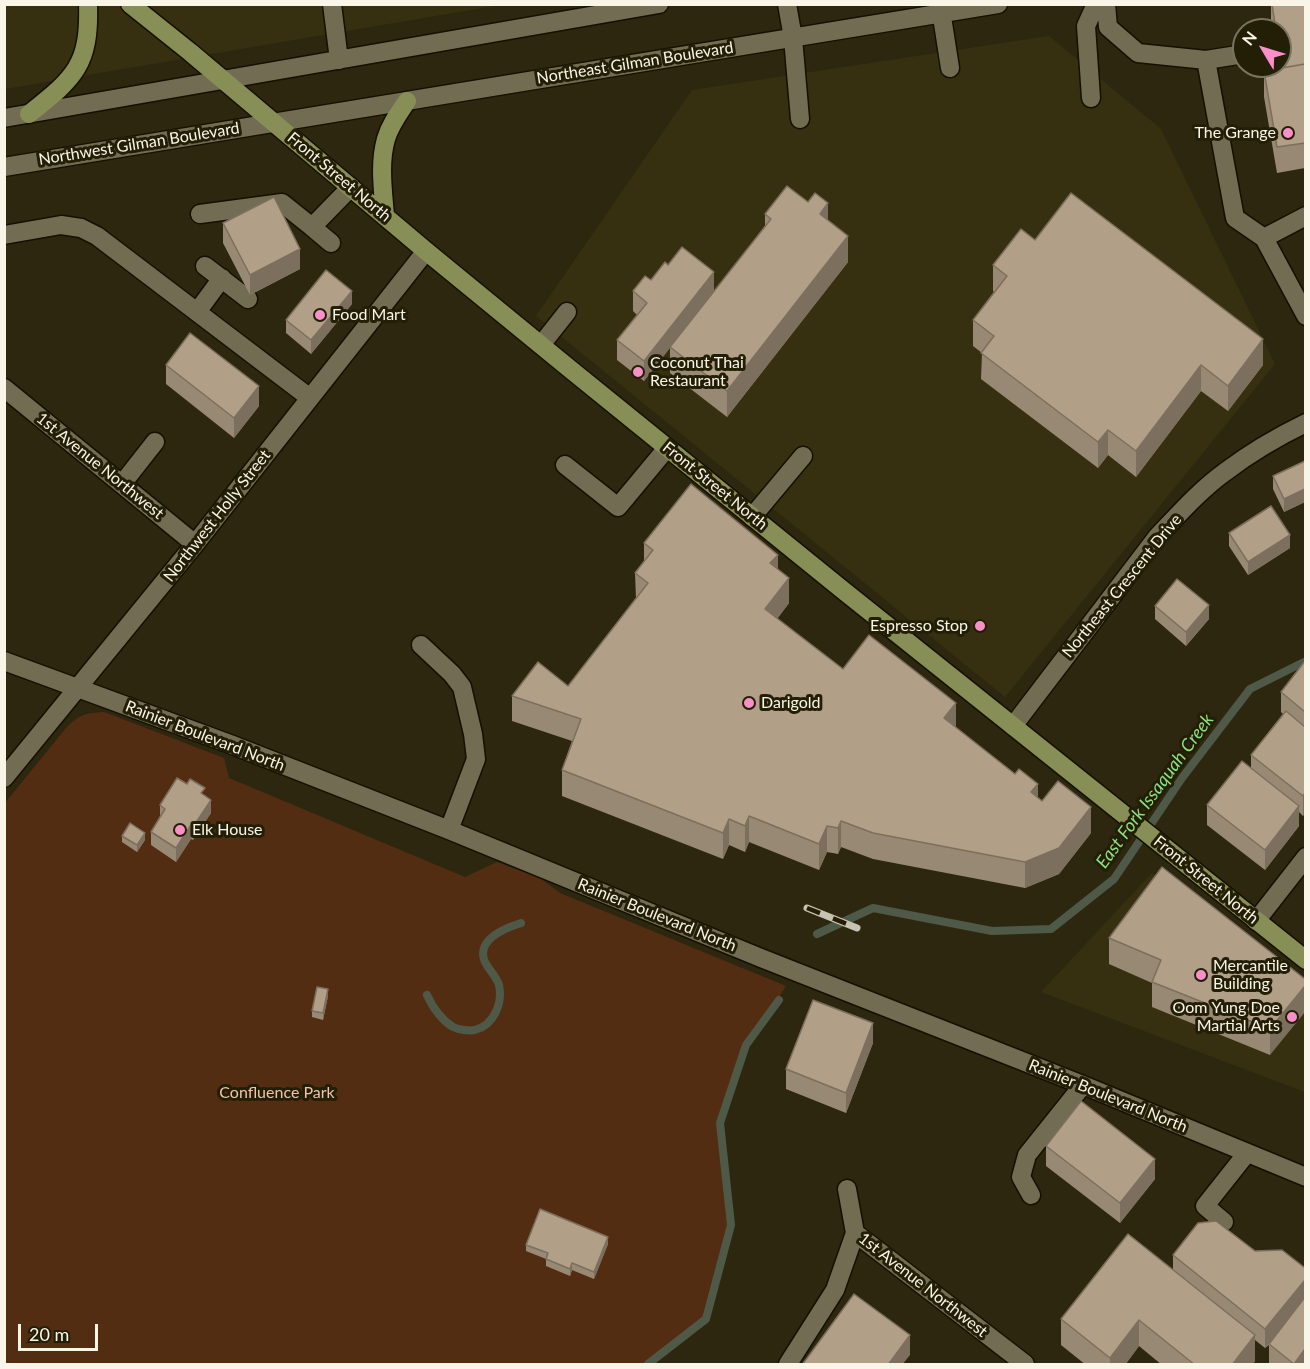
<!DOCTYPE html>
<html>
<head>
<meta charset="utf-8">
<style>
	body { margin:0 }
	#map { position:relative; width:1310px; height:1369px; overflow:hidden; background:#2d270f; font-family:Lato,sans-serif }
	canvas { display:block }
	.frame { position:absolute; inset:0; border:6px solid #f9f5e7; pointer-events:none }
	.north { position:absolute; left:1232px; top:18px; width:60px; height:60px; box-sizing:border-box; background:#231e06; border:2px solid #797460; border-radius:50%; rotate:308deg; font-size:16px; font-weight:700; line-height:24px; text-align:center; color:#f9f5e7 }
	.north::after { content:''; display:block; margin:auto; width:21px; height:27px; background:#f98fc9; clip-path:polygon(50% 0,100% 100%,50% 72%,0 100%) }
	.scale { position:absolute; left:18px; top:1324px; width:80px; height:27px; box-sizing:border-box; border:3px solid #f9f5e7; border-top:0; padding-left:8px; font-size:18px; line-height:21px; white-space:nowrap; color:#f9f5e7; -webkit-text-stroke:4px #231e06; paint-order:stroke }
</style>
</head>
<body>
<div id="map">
<canvas width="1310" height="1369"></canvas>
<div class="frame"></div>
<div class="north">N</div>
<div class="scale">20 m</div>
</div>
<script>
const g = document.querySelector('canvas').getContext('2d');
g.lineJoin = 'round';
function paint(path, color) {
  g.fillStyle = color;
  g.fill(path, 'evenodd');
}
function strokePath(path, color, width, dash) {
  g.strokeStyle = color;
  g.lineWidth = width;
  g.lineCap = dash ? 'butt' : 'round';
  g.setLineDash(dash || []);
  g.stroke(path);
}
function drawText(font, color, halo, rows, align = 'center') {
  g.font = font + ' Lato,sans-serif';
  g.lineWidth = 6;
  g.setLineDash([]);
  g.textBaseline = 'middle';
  g.strokeStyle = halo;
  g.fillStyle = color;
  for (const [text, x, y, turn = 0] of rows) {
    g.save();
    g.translate(x, y);
    g.rotate((+turn || 0) * Math.PI / 180);
    g.textAlign = isNaN(turn) ? turn : align;
    if (halo) g.strokeText(text, 0, 0);
    g.fillText(text, 0, 0);
    g.restore();
  }
}
const built = new Path2D(`
	M5,5h495l-495,84z
	M1049,36l112,93 114,235 -270,333 -469,-381 156,-226z
	M1152,873l153,127v92l-264,-100z`);
const green = new Path2D(`
	M104,712l120,46 5,20 236,99 32,-15 43,16 20,15 226,93 -20,32 -20,27 -26,78 11,102 -25,94 -58,45h-643v-561l61,-75c13,-13 19,-15 38,-16z`);
const stream = new Path2D(`
	M817,934l56,-26 119,23 59,-2 63,-50 68,-101 68,-89 56,-28
	M427,995c6,13 13,24 26,32 6,3 16,4 22,3 19,-5 28,-27 24,-45 -4,-13 -20,-22 -15,-37 5,-14 25,-21 37,-25
	M648,1364l58,-45 25,-94 -11,-102 26,-78 33,-45`);
const minor = new Path2D(`
	M332,4l7,56
	M787,4l6,34 7,81
	M940,4l10,64
	M1106,4l2,23 30,26 68,7 29,158 29,20 42,-22
	M1206,60l38,-6
	M1091,98l-5,-72 10,-22
	M4,118l655,-114
	M4,167l994,-163
	M200,214l82,-11 30,24
	M4,235l57,-10 20,3 16,8 213,162
	M1264,238l42,78
	M331,243l-19,-16 39,-40
	M205,266l43,33
	M197,312l25,-34
	M541,345l26,-33
	M4,388l191,156
	M565,465l53,42 49,-59
	M122,484l33,-42
	M752,517l51,-61
	M421,645l31,29 10,13 11,47 3,25 -27,71
	M4,661l226,83 219,86 312,128 322,127 223,92
	M1013,726l144,-189c21,-22 43,-47 68,-65 25,-19 52,-35 81,-49
	M4,778l191,-234 231,-293
	M1256,921l50,-64
	M847,1189l8,44 170,131
	M1031,1195l-10,-18 6,-22 56,-70
	M1224,1222l-19,-16 42,-53
	M788,1364l47,-74 20,-57`);
const major = new Path2D(`
	M130,4l60,48 236,199 144,118 274,222 462,369
	M29,114c45,-36 61,-48 59,-110
	M385,216c-2,-26 -6,-53 1,-77 4,-14 13,-26 21,-38`);
const rail = new Path2D(`
	M807,908l50,20`);
const wall = new Path2D(`
	M1271,4h34v164l-28,5 -13,-76v-26l15,-2v-3h1v-36h-7l-2,-8z
	M765,214l63,7 20,41 -121,155 -57,-44v-26l34,-43 -60,77 -27,-21v-20l20,-25 -4,-4v-20l18,-11 17,-15 46,27 51,-66z
	M223,223l77,46 -50,26 -27,-52z
	M1305,238v30l-1,-3v-25z
	M1035,240l228,125 -35,46 -27,-20 -65,86 -28,-22 -10,13 -117,-89 1,-26 -9,-7v-26l21,-28 -1,-1v-26z
	M352,304l-41,50 -25,-21v-13z
	M166,365l93,41 -25,32 -68,-54z
	M1305,461v41l-21,10 -11,-23v-13z
	M1229,533l61,15 -42,27 -19,-29z
	M644,543l134,26 11,34 -12,16 66,50 113,58 82,71 53,35 -32,41 -34,14 -152,-29 -32,-12 -3,7 -11,-2 -8,18 -70,-28 -4,10 -16,-7 -6,14 -161,-63v-26l10,-29 -60,-20v-25l56,-10 68,-87 -1,-26 9,-12z
	M1155,606l54,13 -23,27 -31,-27z
	M1305,661v152l-2,3 -4,-4v14l-34,44 -58,-45v-20l44,-36v-14l32,-41 -2,-2v-20z
	M205,795l6,18 -18,27 -2,-1 -15,23 -25,-17v-13l9,-15v-12z
	M122,836l23,4 -8,12 -15,-10z
	M1109,938l196,41 -35,76 -118,-48v-24l-43,-19z
	M328,996l-5,24 -11,-3v-6z
	M873,1043l-27,70 -60,-24v-20z
	M1046,1146l109,33 -35,44 -74,-57z
	M1198,1223l107,142h-36v-20l-4,3 -10,-8v21l-3,4h-90l-23,-19 -14,19h-39l-25,-20v-26l112,-50v-14z
	M608,1244l-14,35 -22,-9 -2,6 -24,-10v-7l-20,-8v-6z`);
const shadedWall = new Path2D(`
	M828,203v26l-8,-15z
	M848,236v26l-121,155v-26z
	M300,249v20l-50,26v-20z
	M714,272v20l-70,89v-20z
	M352,291v13l-41,50v-14z
	M1263,339v26l-35,46v-25z
	M1201,365v26l-65,86v-26z
	M259,386v20l-25,32v-20z
	M1108,430v25l-10,13v-26z
	M1305,489v13l-21,10v-13z
	M1290,535v13l-42,27v-13z
	M778,555v26l-8,-18z
	M789,578v25l-24,32v-26z
	M1209,605v14l-23,27v-14z
	M956,703v26l-12,-11z
	M1038,784v25l-7,-17z
	M1305,793v20l-2,3v-20z
	M211,800v13l-18,27v-13z
	M1299,806v20l-34,44v-20z
	M1091,807v26l-32,41 -34,14v-26z
	M749,816v26l-4,10v-26z
	M729,819v26l-6,14v-26z
	M841,821v26l-3,7v-26z
	M191,825v14l-15,23v-14z
	M827,826v26l-8,18v-26z
	M145,833v7l-8,12v-7z
	M1305,986v26l-35,43v-26z
	M328,989v7l-5,24v-7z
	M873,1023v20l-27,70v-20z
	M1155,1159v20l-35,44v-20z
	M608,1237v7l-14,35v-7z
	M572,1263v7l-2,6v-7z
	M1305,1280v20l-40,48v-19z
	M1139,1320v26l-14,19h-15v-7z
	M910,1335v20l-8,10h-14z
	M1255,1335v26l-3,4h-20z
	M1305,1349v16h-11v-1z`);
const building = new Path2D(`
	M1272,4h33v60l-23,4 -2,-14v-24h-4z
	M1305,64v79l-28,4 -13,-76z
	M787,186l21,16 7,-9 13,10 -8,11 28,22 -121,155 -57,-44 101,-128 -6,-5z
	M1071,193l192,146 -35,47 -27,-21 -65,86 -28,-21 -10,12 -117,-89 13,-17 -21,-16 34,-44 -14,-11 28,-36 14,11z
	M274,197l26,52 -50,26 -27,-52z
	M682,247l32,25 -70,89 -27,-21 30,-37 -14,-12 12,-15 6,4 14,-18 3,3z
	M326,270l26,21 -41,49 -25,-20z
	M190,333l69,53 -25,32 -68,-53z
	M1305,461v28l-21,10 -11,-23z
	M691,484l87,71 -8,8 19,15 -24,31 78,60 26,-34 87,68 -12,15 71,56 4,-5 19,15 -7,8 11,9 16,-20 33,26 -32,41 -34,14 -152,-29 -32,-12 -3,7 -11,-2 -8,18 -70,-28 -4,10 -16,-7 -6,14 -161,-63 19,-51 -69,-23 26,-34 30,24 80,-103 -13,-10 18,-23 -9,-7z
	M1271,506l19,29 -42,27 -19,-29z
	M1177,579l32,26 -23,27 -31,-26z
	M1305,661v51l-24,-20z
	M1286,711l19,16v66l-2,3 -52,-41z
	M1242,761l57,45 -34,44 -58,-45z
	M177,778l10,6 3,-5 15,9 -4,5 10,7 -18,27 -2,-2 -15,23 -25,-16 14,-23 -5,-4z
	M130,823l15,10 -8,12 -15,-9z
	M1162,867l143,112v7l-35,43 -118,-47 9,-22 -52,-22z
	M317,987l11,2 -5,24 -11,-2z
	M813,1000l60,23 -27,70 -60,-24z
	M1081,1101l74,58 -35,44 -74,-57z
	M540,1209l68,28 -14,35 -22,-9 -2,6 -24,-10 2,-6 -22,-8z
	M1216,1221l39,30 27,-1 23,18v12l-40,49 -92,-74 25,-32z
	M1128,1234l127,101 -23,30h-37l-56,-45 -29,38 -49,-39z
	M854,1294l56,41 -22,30h-86z
	M1305,1297v52l-11,15 -25,-20z`);
const markers = [
	[1288,133,6,"#f98fc9"],
	[320,315,6,"#f98fc9"],
	[638,372,6,"#f98fc9"],
	[980,626,6,"#f98fc9"],
	[749,703,6,"#f98fc9"],
	[180,830,6,"#f98fc9"],
	[1201,975,6,"#f98fc9"],
	[1292,1017,6,"#f98fc9"]
];
const streetNames = [
	["Northeast Gilman Boulevard",635,63,-9],
	["Northwest Gilman Boulevard",139,144,-9],
	["Front Street North",339,177,40],
	["1st Avenue Northwest",100,466,39],
	["Front Street North",715,486,39],
	["Northwest Holly Street",217,516,-52],
	["Northeast Crescent Drive",1122,586,-51],
	["Rainier Boulevard North",205,736,21],
	["Front Street North",1206,880,39],
	["Rainier Boulevard North",657,915,22],
	["Rainier Boulevard North",1108,1096,22],
	["1st Avenue Northwest",923,1285,38]
];
const poiNames = [
	["The Grange",1276,133,"right"],
	["Food Mart",332,315],
	["Coconut Thai",650,363],
	["Restaurant",650,381],
	["Espresso Stop",968,626,"right"],
	["Darigold",761,703],
	["Elk House",192,830],
	["Mercantile",1213,966],
	["Building",1213,984],
	["Oom Yung Doe",1280,1008,"right"],
	["Martial Arts",1280,1026,"right"]
];
const parkNames = [
	["Confluence Park",277,1093]
];
const waterNames = [
	["East Fork Issaquah Creek",1155,791,-54]
];
paint(built, '#373010');
paint(green, '#532d12');
strokePath(stream, '#4e5a47', 8);
strokePath(minor, '#151000', 21);
strokePath(major, '#151000', 21);
strokePath(minor, '#716c52', 18);
strokePath(major, '#878e56', 18);
strokePath(rail, '#c7c3b2', 7);
strokePath(rail, '#231e06', 4.5, [14]);
paint(wall, '#988974');
paint(shadedWall, '#7c6f5e');
paint(building, '#b19f87');
strokePath(building, '#7c6f5e', 1.5);
for (const [x, y, r, color] of markers) {
  const dot = new Path2D();
  dot.arc(x, y, r, 0, 2 * Math.PI);
  g.fillStyle = color;
  g.fill(dot);
  strokePath(dot, '#231e06', 2);
}
drawText('16px', '#f9f5e7', '#231e06', streetNames);
drawText('16px', '#f9f5e7', '#231e06', poiNames, 'left');
drawText('16px', '#f0c4aa', '#231e06', parkNames);
drawText('italic 18px', '#8ee17f', '#231e06', waterNames);
</script>
</body>
</html>
